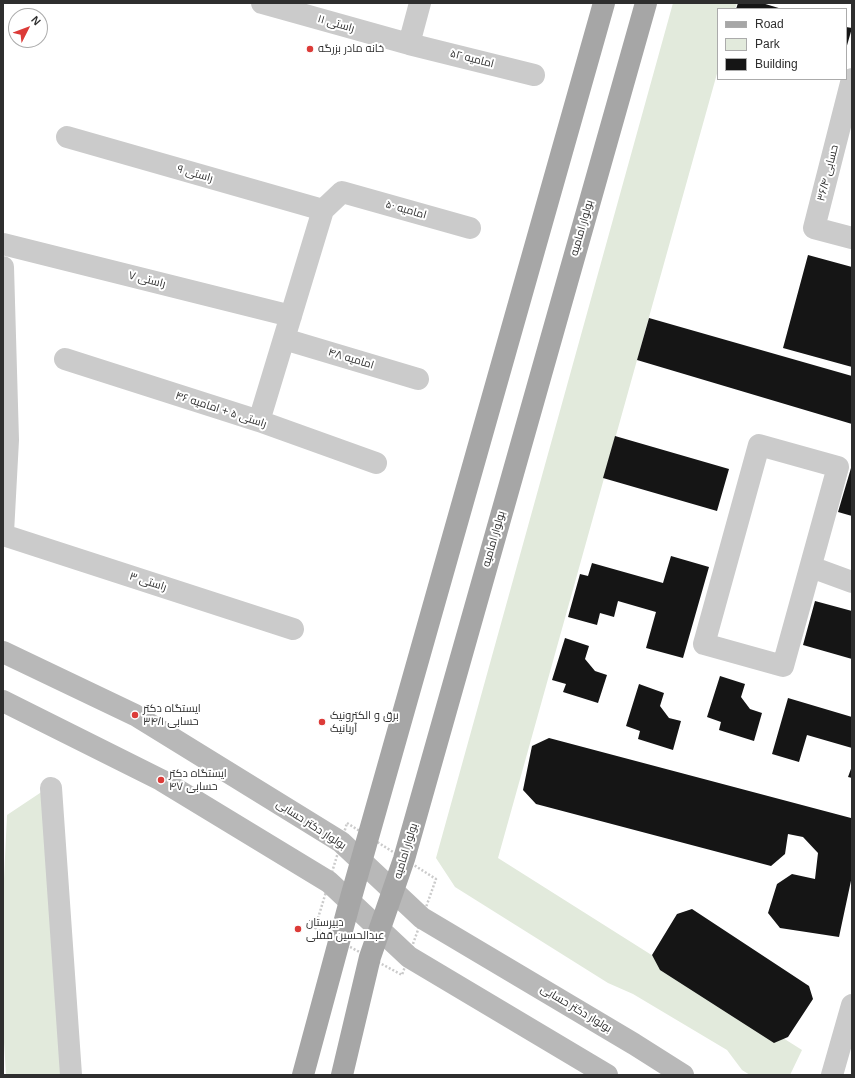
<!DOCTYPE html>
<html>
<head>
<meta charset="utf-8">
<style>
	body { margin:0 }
	#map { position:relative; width:855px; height:1078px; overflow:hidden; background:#fff; font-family:Arial,sans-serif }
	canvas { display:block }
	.frame { position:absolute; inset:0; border:4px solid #2e2e2e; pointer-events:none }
	.legend { position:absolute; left:717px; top:8px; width:130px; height:72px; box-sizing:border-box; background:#fff; border:1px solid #ababab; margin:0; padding:5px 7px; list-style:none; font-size:12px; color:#2e2e2e }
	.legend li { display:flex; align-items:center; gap:8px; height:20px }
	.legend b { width:20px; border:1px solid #ababab }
	.north { position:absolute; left:8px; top:8px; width:40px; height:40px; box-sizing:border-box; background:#fff; border:1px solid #ababab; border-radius:50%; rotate:48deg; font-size:11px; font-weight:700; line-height:16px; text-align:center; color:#2e2e2e }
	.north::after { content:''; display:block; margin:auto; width:14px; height:18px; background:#dc3b38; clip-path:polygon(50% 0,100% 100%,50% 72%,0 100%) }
</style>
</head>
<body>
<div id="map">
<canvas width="855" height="1078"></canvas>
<div class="frame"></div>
<ul class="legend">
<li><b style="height:5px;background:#a6a6a6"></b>Road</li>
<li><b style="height:11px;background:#e2eadc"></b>Park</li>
<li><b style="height:11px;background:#151515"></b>Building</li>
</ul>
<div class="north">N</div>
</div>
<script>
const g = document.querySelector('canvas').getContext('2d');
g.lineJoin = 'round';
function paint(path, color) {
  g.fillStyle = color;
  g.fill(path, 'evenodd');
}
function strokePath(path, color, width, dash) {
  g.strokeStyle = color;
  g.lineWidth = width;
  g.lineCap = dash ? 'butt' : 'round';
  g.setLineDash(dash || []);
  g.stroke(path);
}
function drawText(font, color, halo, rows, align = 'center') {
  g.font = font + ' Arial,Cairo,sans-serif';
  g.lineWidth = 4;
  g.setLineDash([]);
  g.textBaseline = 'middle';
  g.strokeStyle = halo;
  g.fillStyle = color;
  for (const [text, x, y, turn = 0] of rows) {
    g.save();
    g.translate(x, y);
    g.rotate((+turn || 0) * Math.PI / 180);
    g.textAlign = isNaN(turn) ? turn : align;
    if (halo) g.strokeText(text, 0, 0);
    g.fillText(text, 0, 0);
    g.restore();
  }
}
const green = new Path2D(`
	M673,3h64l-2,6h-17v61l-220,788 304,192 -12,25h-40l-8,-5 -15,-20 -94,-56 -25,-11 -153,-96 -19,-29z
	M46,789l18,286h-58l-3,-49v-126l4,-85z`);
const building = new Path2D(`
	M738,3h24l20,6h-46z
	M846,27l6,1 -6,21z
	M808,255l44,12v100l-69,-19z
	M649,318l203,58v48l-215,-64z
	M615,436l114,33 -12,42 -114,-33z
	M851,468h1v48l-14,-4z
	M671,556l38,11 -26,91 -37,-10 10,-36 -38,-11 -4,16 -14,-4 -3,12 -29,-8 12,-43 8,2 4,-13 71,20z
	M815,601l37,10v48l-49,-14z
	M565,638l24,8 -4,13 10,12 12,4 -9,28 -35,-11 3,-8 -14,-4z
	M720,676l25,8 -4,13 9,12 12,4 -8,28 -35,-11 2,-8 -14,-5z
	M639,684l25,9 -4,13 9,12 12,3 -8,29 -35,-11 2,-8 -14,-5z
	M788,698l64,19v31l-45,-13 -8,27 -27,-8z
	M549,738l302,80 1,2v56l-13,61 -59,-9 -12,-15 9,-29 15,-10 23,5 3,-26 -15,-16 -15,-3 -3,20 -14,12 -235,-62 -13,-14 9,-44z
	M852,766v12l-4,-1z
	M692,909l117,77 4,13 -25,38 -14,6 -114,-73 -8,-15 25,-41z`);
const path = new Path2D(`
	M347,823l89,56 -34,96 -87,-47z`);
const minor = new Path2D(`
	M262,3l147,41 125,31
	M409,44l11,-41
	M852,79l-38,149 38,10
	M67,137l256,73
	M3,244l288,72
	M3,267l5,173 -5,93
	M284,339l134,40
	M65,359l194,62 117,42
	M259,421l64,-211 19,-18 128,36
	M759,445l79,22 -55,199 -79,-22z
	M3,535l290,94
	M811,567l41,15
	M51,788l20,287
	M832,1075l20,-70`);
const secondary = new Path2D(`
	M3,652l132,63 206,127 81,76 212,126 49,31
	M3,701l158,79 168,102 80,75 198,118`);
const primary = new Path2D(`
	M303,1075l47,-174 254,-898
	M342,1075l28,-118 34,-98 242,-856`);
const markers = [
	[310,49,4,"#dc3b38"],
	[135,715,4,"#dc3b38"],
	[322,722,4,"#dc3b38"],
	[161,780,4,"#dc3b38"],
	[298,929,4,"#dc3b38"]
];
const streetNames = [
	["راستی ۱۱",336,24,16],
	["امامیه ۵۲",472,59,14],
	["حسابی ۳۶/۴",828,173,-76],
	["راستی ۹",195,174,16],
	["امامیه ۵۰",406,210,16],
	["بولوار امامیه",582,228,-74],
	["راستی ۷",147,280,14],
	["امامیه ۴۸",351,359,17],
	["راستی ۵ + امامیه ۴۶",221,410,18],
	["بولوار امامیه",494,539,-74],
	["راستی ۳",148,582,18],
	["بولوار دکتر حسابی",311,825,33],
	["بولوار امامیه",406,851,-73],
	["بولوار دکتر حسابی",576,1009,31]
];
const poiNames = [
	["خانه مادر بزرگه",318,49],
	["ایستگاه دکتر",143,709],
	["حسابی ۳۴/۱",143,722],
	["برق و الکترونیک",330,716],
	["آریانیک",330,729],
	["ایستگاه دکتر",169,774],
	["حسابی ۴۷",169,787],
	["دبیرستان",306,923],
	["عبدالحسین قفلی",306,936]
];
paint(green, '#e2eadc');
paint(building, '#151515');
strokePath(path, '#cbcbcb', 2.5, [2, 2]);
strokePath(minor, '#cbcbcb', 22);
strokePath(secondary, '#b8b8b8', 22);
strokePath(primary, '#a6a6a6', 22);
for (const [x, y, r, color] of markers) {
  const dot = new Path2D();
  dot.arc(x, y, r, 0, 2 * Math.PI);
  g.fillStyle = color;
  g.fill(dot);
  strokePath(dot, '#fff', 1.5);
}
drawText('11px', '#2e2e2e', '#fff', streetNames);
drawText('11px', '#2e2e2e', '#fff', poiNames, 'left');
</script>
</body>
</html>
